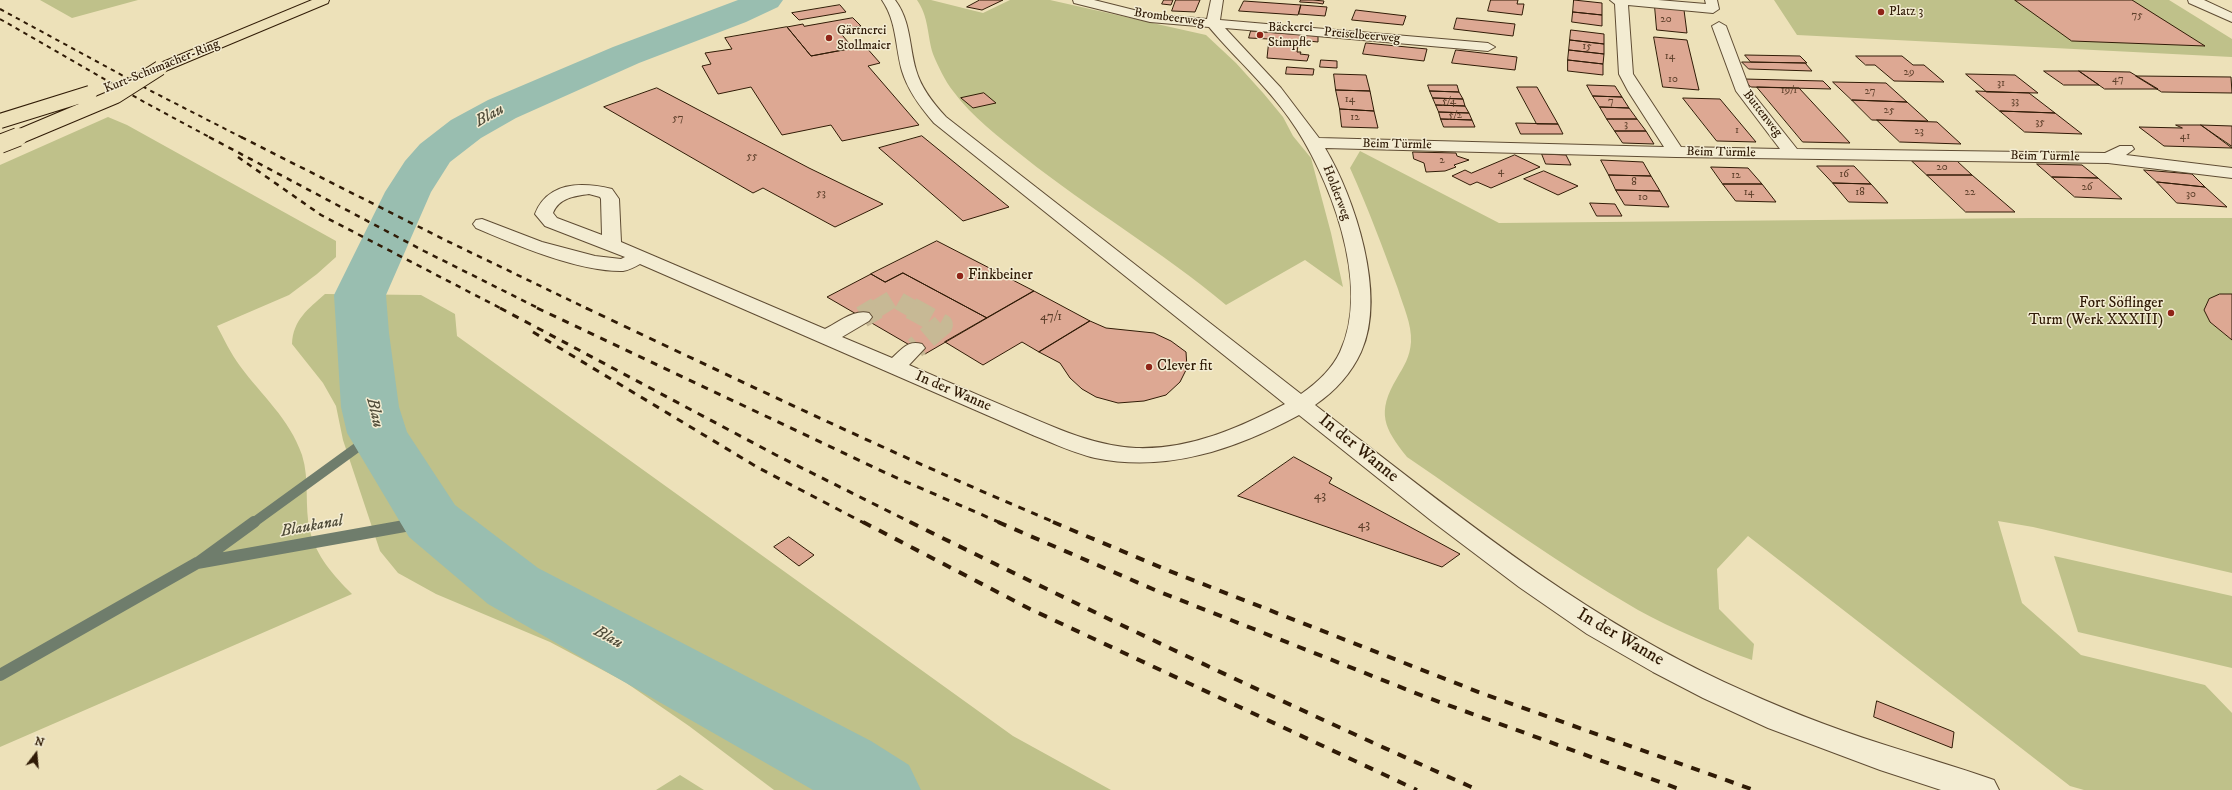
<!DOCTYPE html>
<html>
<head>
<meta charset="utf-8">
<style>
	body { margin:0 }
	#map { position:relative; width:2232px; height:790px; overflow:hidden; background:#ede1b9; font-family:"IM FELL DW Pica",serif }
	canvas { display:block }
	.north { position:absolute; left:16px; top:734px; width:40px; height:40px; -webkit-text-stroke:3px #f3ecd2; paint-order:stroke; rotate:16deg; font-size:11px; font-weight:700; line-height:16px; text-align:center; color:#301b06 }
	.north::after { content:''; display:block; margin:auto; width:14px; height:18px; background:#301b06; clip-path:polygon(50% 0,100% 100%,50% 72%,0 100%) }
</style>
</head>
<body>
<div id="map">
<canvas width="2232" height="790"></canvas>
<div class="north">N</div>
</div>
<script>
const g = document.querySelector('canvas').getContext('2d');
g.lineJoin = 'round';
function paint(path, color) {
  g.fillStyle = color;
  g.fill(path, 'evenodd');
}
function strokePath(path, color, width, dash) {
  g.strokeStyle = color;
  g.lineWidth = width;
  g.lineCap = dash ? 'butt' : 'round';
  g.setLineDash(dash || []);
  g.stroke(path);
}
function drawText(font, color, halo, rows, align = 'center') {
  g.font = font + ' "IM FELL DW Pica",serif';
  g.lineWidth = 3;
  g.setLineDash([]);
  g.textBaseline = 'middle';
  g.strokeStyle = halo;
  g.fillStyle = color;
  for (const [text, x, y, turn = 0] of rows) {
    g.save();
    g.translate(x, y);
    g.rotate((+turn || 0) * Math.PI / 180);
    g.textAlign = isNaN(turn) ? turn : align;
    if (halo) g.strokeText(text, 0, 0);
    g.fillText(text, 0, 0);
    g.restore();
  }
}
const green = new Path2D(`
	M40,0h98l-66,18z
	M917,0h14l52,13 27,-13h40l156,35 30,28 28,31 19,23 10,19 18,22 20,75 12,54 -38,-27 -79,45c-64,-54 -137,-96 -202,-148 -25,-20 -52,-40 -71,-66 -8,-10 -15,-25 -20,-37 -6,-19 -4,-37 -16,-54z
	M1774,0h395l63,39v18l-435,-22z
	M108,117l19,8 209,116v16l-19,17 -28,21 -72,31c7,13 14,28 23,40 22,30 49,52 62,89 8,25 2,51 8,76 6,25 24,45 42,63l-352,153v-582z
	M1360,151l139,72 533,-5h200v76l-28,16 6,12 22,18v233l-199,-46 -35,-6 24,82 59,52 124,30 27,28v77h-148l-14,-4 -322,-250 -31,33 2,40 35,35 -2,16c-36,-13 -80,-31 -114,-50 -80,-46 -155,-101 -231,-153 -23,-29 -31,-44 -10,-79 7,-12 13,-21 14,-36 1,-18 -8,-36 -13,-53 -15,-41 -30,-81 -48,-121z
	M325,294l96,1 34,19 2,22 556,400 98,54h-337l-85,-64 -64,-44 -75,-40 -114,-48 -38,-21 -18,-22 -37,-111 -7,-34 -13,-23 -31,-39c1,-24 16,-35 33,-50z
	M2054,556l178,40v72l-154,-36z
	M680,775l24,15h-48z`);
const streamFar1 = new Path2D(`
	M253,523l124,-90
	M421,523l11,-2`);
const stream = new Path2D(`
	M199,562l55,-40
	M0,675l197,-112 230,-41`);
const river = new Path2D(`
	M738,0h45l-5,7 -32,15 -107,41 -123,55 -35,20 -31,24 -19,30 -45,103 3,38 10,74 8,25 48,73 83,63 333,173 38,24 12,25h-108l-325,-186 -79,-67 -62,-104 -6,-26 -7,-112 51,-103 20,-31 15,-17 31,-24 37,-20 125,-53z`);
const building = new Path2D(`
	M980,0h23l-21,10 -15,-3z
	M1164,0h9l-2,5 -9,-1z
	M1176,0h24l-5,12 -23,-1z
	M1301,0h12l11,1 -1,3 -6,-1 -17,-1z
	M1491,0h27l-1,4h7l-2,11 -34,-4z
	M1574,0l28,3v12l-29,-3z
	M2015,0h117l73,46 -133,-5z
	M1244,1l57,4 -3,10 -59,-4z
	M840,5l6,7 -47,8 -7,-7z
	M1301,5l26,2 -2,9 -26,-2z
	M1655,7l29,3 3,23 -30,-3z
	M1356,10l50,6 -3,9 -51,-5z
	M1573,12l29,3v11l-30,-4z
	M853,18l8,8 -23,4 15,18 -42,8 -24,-29 16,-3 1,2z
	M1457,18l58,6 -2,12 -59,-7z
	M787,27l24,29 54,-10 15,17 -12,3 51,59 -77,16 -11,-16 -49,10 -31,-48 -33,7 -16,-28 9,-2 -6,-11 27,-4 -7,-11z
	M1571,30l33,4v10l-34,-4z
	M1251,31l67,5v6l-19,-2 -2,12h4l-1,2 9,1 -2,6 -40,-3 2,-19 -20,-1z
	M1654,37l33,3 12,50 -36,-3z
	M1570,40l34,4v10l-35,-4z
	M1366,43l61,6 -3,12 -61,-7z
	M1456,50l61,7 -2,13 -63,-7z
	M1569,50l35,4 -1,10 -35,-4z
	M1745,55l55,1 7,7 -56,-1z
	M1856,56h46l11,9h11l20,17 -50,-1 -19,-16h-9z
	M1321,60l16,1v7l-17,-1z
	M1568,60l35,4v11l-35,-4z
	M1742,62l63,1 7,8 -63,-2z
	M1287,67l27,2 -1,6 -27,-1z
	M2044,71h35l20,14h-35z
	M2079,71l51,1 28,17h-53z
	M1334,74l32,1 4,16 -34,-1z
	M1966,74l49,1 23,18 -51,-1z
	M2136,76l95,1 1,16 -70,-1z
	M1744,79l79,2 8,8 -80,-2z
	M1833,82l53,1 21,19 -55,-2z
	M1428,85h29l2,7 -29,-1z
	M1587,85l28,1 7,11 -29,-1z
	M1517,87h20l21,37h-21z
	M1757,87l42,1 51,55 -47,-1z
	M657,88l152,80 74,36 -48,23 -72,-39 -10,5 -149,-86z
	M1336,90l34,1 4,20 -34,-2z
	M1430,91l29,1 4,7 -30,-1z
	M1976,91l53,2 26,20 -55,-2z
	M984,93l12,10 -23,5 -12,-10z
	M1593,96l29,1 7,11 -29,-1z
	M1433,98l30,1 2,7 -29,-1z
	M1683,98l37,1 36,43 -39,-1z
	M1852,100l55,2 21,19 -56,-1z
	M1436,105l29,1 4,7 -30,-1z
	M1600,107l29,1 8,11h-30z
	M1340,109l34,2 4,17 -36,-1z
	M2000,111l55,2 27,21 -57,-2z
	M1439,112l30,1 3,7 -31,-1z
	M1441,119l31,1 3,7h-31z
	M1607,119h30l9,12h-31z
	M1877,120l60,2 24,22 -61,-2z
	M1516,123l42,1 5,10h-42z
	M2176,125h25l31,23 -68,-2 -25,-19 43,1z
	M2201,125l31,1v20z
	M1615,131h31l8,13 -31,-1z
	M922,136l87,71 -46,14 -84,-73z
	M1413,152l43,1 1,3 12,4 -15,5 2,2 -11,4 -19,1 -2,-9 -10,-4z
	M1542,154l24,1 5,10 -25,-1z
	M1515,155l25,12 -49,21 -14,-6 -7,3 -18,-9 13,-6 6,3z
	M1601,160l42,2 8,14 -42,-1z
	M1912,161h45l15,14h-45z
	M2037,164l45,1 16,13 -46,-1z
	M1817,166h37l17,18 -38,-1z
	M1711,167l37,1 14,16h-39z
	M2144,170l48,4 13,13 -48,-5z
	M1544,171l34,15 -20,9 -34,-16z
	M1609,175l42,1 9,15 -44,-1z
	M1927,175h45l43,37h-49z
	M2052,177l46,1 24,21 -47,-2z
	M2157,182l48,5 22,20 -50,-4z
	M1833,183l38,1 17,19 -39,-1z
	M1723,184h39l14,18 -40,-1z
	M1616,190l44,1 9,16 -44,-2z
	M1590,203l25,1 7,12h-25z
	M937,241l97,50 -47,27 -84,-45 -18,9 -14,-8z
	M903,273l84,45 -62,36 -98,-57 44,-23 14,8z
	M1034,291l56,30 -51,31 -17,-10 -39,23 -38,-23z
	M2220,294h12v46l-22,-18 -6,-12 5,-11z
	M1090,321l16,7 48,5 17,8 15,11 1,16 -7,14 -14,13 -22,6 -26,2 -22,-6 -14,-8 -12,-11 -10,-15 -21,-11z
	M1294,457l38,21 -3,5 131,71 -18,13 -204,-71z
	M789,537l25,18 -15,11 -25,-19z
	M1877,701l77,31 -2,16 -78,-31z`);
const minorTunnelFar1 = new Path2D(`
	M876,309l18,-11 19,11`);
const minorTunnel = new Path2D(`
	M911,308l31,17 -27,23
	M862,317l15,-9`);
const minor = new Path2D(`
	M882,0h13c16,21 14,46 21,70 5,18 17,33 30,47l355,277c16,-11 31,-25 39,-42 32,-68 -11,-178 -51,-234 -23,-33 -54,-60 -80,-91l-59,-5 -76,-19 -1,-3h21l56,14 57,5 4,-19h12l-3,20 268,23 7,4 -7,4 -263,-23 56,60 38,50 345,9 -36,-56 -9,-17 -4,-70 -5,-4h48l48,4 -1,-4h12l2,9 -6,4 -85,-8 5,69 48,73 99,2 -44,-58 -24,-65 7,-4 7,4 24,64 47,59 308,4 15,-7h12l2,3 -8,6 106,13v10l-124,-15 -432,-6 -351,-9c30,50 62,148 36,204 -10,22 -26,39 -46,53 131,101 259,207 409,277 52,24 104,45 158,62 37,12 75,23 112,36l5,10h-58l-61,-20 -112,-42 -65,-30 -50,-26 -66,-38 -68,-47 -86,-65 -134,-107c-63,34 -132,58 -204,43 -21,-5 -40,-14 -60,-22l-395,-172c-5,3 -11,6 -17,7 -44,1 -107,-26 -147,-43l-3,-4 3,-4 6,-1 60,23 53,14 26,3 4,-2 -80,-31 -10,-12c13,-33 48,-32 77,-25l7,10 2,43 204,87c14,-7 29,-20 44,-16l3,4 -3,4 -27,16 50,21c10,-9 16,-18 30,-14l3,4 -16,17c36,16 72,31 109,47 38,16 76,34 118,36 53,2 103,-20 149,-44l-351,-281c-13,-15 -26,-32 -32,-52 -7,-25 -5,-49 -20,-71zM589,194l11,3 1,2 1,36 -45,-17 -4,-5c6,-15 21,-17 36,-19z
	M2188,0h16l28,13v9l-43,-19z`);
const major = new Path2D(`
	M312,0h17l-1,3 -172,72h-10l-2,-3 2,-3z`);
const railFar3 = new Path2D(`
	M0,9l153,83 90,46
	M0,19l146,84 65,35`);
const railFar2 = new Path2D(`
	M209,137l215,114 116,58
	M241,137l202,102 145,70
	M238,157l83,58 181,94`);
const railFar1 = new Path2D(`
	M500,308l276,147 136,68
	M537,308l351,166 113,49
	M586,308c156,74 311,148 470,215
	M533,332l224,135 107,56`);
const rail = new Path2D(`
	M863,522l167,87 387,181
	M910,522c188,93 377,183 568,268
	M998,522l157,68 268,106 259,94
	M1053,522l114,48 314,123 273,97`);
const majorBridgeFar1 = new Path2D(`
	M0,121l90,-28
	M16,138l100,-42 44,-28`);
const majorBridge = new Path2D(`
	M0,144l18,-7`);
const markers = [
	[1881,12,4,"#8f2418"],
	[1260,35,4,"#8f2418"],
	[829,38,4,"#8f2418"],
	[960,276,4,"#8f2418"],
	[2171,313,4,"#8f2418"],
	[1149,367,4,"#8f2418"]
];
const farNumbernames = [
	["75",2137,16],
	["20",1666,20],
	["15",1587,47],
	["14",1670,57],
	["29",1909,73],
	["10",1673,80],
	["47",2118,80],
	["31",2001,84],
	["19/1",1789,91],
	["27",1870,92],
	["14",1350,100],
	["5/4",1449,102],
	["7",1611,102],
	["33",2015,102],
	["25",1889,111],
	["5/2",1455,116],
	["12",1355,118],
	["57",678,119],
	["35",2040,123],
	["3",1626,125],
	["1",1737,131],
	["23",1919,132],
	["41",2185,137],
	["55",752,157],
	["2",1442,161],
	["20",1942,168],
	["4",1501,172],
	["16",1844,175],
	["12",1736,176],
	["8",1634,183],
	["26",2087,188],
	["14",1749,193],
	["18",1860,193],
	["22",1970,193],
	["53",821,194],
	["30",2191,195],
	["10",1643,198]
];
const farPoinames = [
	["Platz 3",1889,12],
	["Bäckerei",1268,28],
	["Stimpfle",1268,43],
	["Gärtnerei",837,31],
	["Stollmaier",837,46]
];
const farStreetnames = [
	["Brombeerweg",1169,18,8],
	["Preiselbeerweg",1362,36,5],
	["Kurt-Schumacher-Ring",162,67,-22],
	["Buttenweg",1762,114,52],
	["Beim Türmle",1397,145,1],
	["Beim Türmle",1721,153,1],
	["Beim Türmle",2045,157,1],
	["Holderweg",1336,193,69]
];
const numberNames = [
	["47/1",1051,317],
	["43",1320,496],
	["43",1364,525]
];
const poiNames = [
	["Finkbeiner",968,276],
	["Fort Söflinger",2163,304,"right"],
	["Turm (Werk XXXIII)",2163,321,"right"],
	["Clever fit",1157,367]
];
const streetNames = [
	["In der Wanne",953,392,23]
];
const waterNames = [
	["Blau",490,116,-29],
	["Blau",374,413,77],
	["Blaukanal",312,527,-10],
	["Blau",608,638,29]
];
const nearStreetnames = [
	["In der Wanne",1358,449,39],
	["In der Wanne",1620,638,30]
];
paint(green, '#bfc18a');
strokePath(streamFar1, '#6f7d6c', 10);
strokePath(stream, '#6f7d6c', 12);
paint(river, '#99beb0');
paint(building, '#dda893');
strokePath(building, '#301b06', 1);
strokePath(minorTunnelFar1, '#c7b995', 18, [18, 9]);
strokePath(minorTunnel, '#c7b995', 22, [22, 11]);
strokePath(minor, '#5f4c33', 2);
strokePath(major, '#301b06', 2);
paint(minor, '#f3ecd2');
paint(major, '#ede1b9');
strokePath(railFar3, '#301b06', 2, [4.5, 4.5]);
strokePath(railFar2, '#301b06', 2.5, [5.5, 5.5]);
strokePath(railFar1, '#301b06', 3, [7, 7]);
strokePath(rail, '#301b06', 4, [9, 9]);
strokePath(majorBridgeFar1, '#301b06', 16, []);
strokePath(majorBridge, '#301b06', 20, []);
strokePath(majorBridgeFar1, '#ede1b9', 14);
strokePath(majorBridge, '#ede1b9', 18);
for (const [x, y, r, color] of markers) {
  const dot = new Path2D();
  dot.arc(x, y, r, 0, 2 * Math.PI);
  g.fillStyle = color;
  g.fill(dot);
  strokePath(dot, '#f3ecd2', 1.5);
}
drawText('11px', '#5b3e29', null, farNumbernames);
drawText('13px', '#301b06', '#f3ecd2', farPoinames, 'left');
drawText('13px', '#301b06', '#f3ecd2', farStreetnames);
drawText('13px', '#5b3e29', null, numberNames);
drawText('15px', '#301b06', '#f3ecd2', poiNames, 'left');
drawText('15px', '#301b06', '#f3ecd2', streetNames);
drawText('italic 16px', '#504c39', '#f3ecd2', waterNames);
drawText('18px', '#301b06', '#f3ecd2', nearStreetnames);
</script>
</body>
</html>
